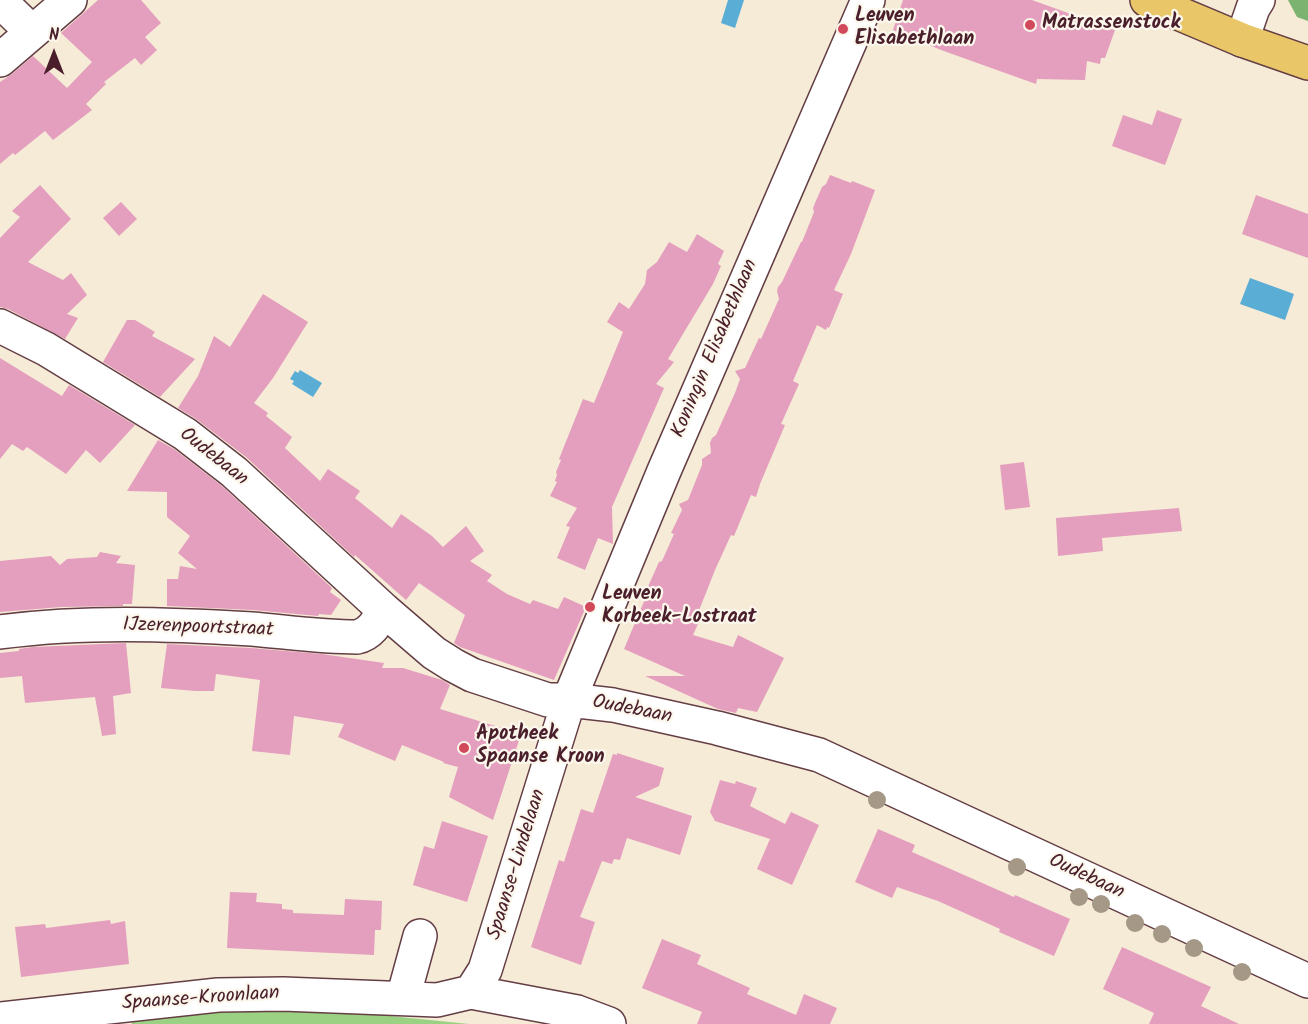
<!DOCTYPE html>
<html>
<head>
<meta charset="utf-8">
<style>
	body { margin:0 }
	#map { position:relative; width:1308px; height:1024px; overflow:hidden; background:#f6ebd6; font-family:Kalam,sans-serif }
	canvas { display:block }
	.north { position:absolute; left:24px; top:24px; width:60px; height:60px; -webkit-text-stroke:4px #fbf7ec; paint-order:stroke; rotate:0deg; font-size:16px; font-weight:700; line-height:24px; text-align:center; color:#4a1f2b }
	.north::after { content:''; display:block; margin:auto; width:21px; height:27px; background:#4a1f2b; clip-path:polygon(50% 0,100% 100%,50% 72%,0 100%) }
</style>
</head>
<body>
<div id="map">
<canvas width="1308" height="1024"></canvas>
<div class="north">N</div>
</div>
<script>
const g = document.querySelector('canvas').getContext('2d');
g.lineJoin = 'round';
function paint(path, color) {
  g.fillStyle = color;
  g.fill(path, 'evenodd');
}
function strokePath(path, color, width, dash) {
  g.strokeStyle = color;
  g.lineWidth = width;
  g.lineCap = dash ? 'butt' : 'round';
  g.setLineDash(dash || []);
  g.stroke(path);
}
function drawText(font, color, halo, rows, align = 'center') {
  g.font = font + ' Kalam,sans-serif';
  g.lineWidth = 4.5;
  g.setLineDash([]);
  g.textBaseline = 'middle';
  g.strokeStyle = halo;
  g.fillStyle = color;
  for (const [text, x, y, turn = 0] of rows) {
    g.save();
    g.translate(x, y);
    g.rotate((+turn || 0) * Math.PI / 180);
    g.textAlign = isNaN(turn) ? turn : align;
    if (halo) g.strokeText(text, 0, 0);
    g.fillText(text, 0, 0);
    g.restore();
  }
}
const green = new Path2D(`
	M302,1007l167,17h-337l-1,-5z`);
const forest = new Path2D(`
	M1288,0h20v21l-11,-4z`);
const water = new Path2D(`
	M728,0h16l-9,28 -14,-5z
	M1250,278l44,16 -9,26 -45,-16z
	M300,370l22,13 -9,14 -21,-13 2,-3 -4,-2 5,-8 3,2z`);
const building = new Path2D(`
	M98,0h43l20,23 -16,14 12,13 -16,15 -6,-7 -31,24 2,2 -20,20 6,6 -39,30 -8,-9 -30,24 -2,-2 -13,11v-82l12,-8 21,-18 34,32 25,-26 -31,-29z
	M903,0h129l83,30 -10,28h-4l-1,6 -13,-3 -2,19 -48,-1 -1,5 -95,-34 -48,-20z
	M1157,110l25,9 -17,46 -53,-19 11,-31 29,10z
	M830,175l21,8 1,-2 23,9 -24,64 -17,36 9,4 -14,34 -2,-1 -1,3 -9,-5 -24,56 6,3 -18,40 4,1 -25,59 -4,13 -5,-2 -17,41 -3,-1 -16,35 -17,43 4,2 -9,20 40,12 5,-12 46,23 -27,54 -19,-4 -2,5 -18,-4 -73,-33h40l-61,-27 24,-57 -2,-1 13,-29 3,-1 12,-27 -3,-1 11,-23 -3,-6 9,-4 14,-35v-6l9,-6 -1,-10 2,-5 4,-3 19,-42 5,-14 -5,-8 10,-3 14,-30 2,1 18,-40 -2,-8 1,-4 4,-5 19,-40h1l12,-30 -1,-4 2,-5 7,-16 4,-3z
	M40,185l31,34 -43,43 35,18 8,-7 16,22 -20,19 11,4 -13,21 -57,-30 -8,-2v-69l20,-21 -8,-6z
	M1256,195l52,19v44l-66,-24z
	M121,202l16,17 -18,17 -16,-18z
	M697,234l27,17 -6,13 3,2 -8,18 -45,75 6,3 -18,22 8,4 -52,119 1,37 -15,-6 -13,32 -28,-12 13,-31 -4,-1 11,-18 -27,-12 7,-14 -2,-1 2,-6 -1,-3 5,-12 -2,-1 24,-60 11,4 29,-71 -16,-10 12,-20 10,7 16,-25 2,-14 10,-8 12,-20 18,10z
	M263,294l45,28 -35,56 -19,25 14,10 -2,3 26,21 -7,11 35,33 8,-12 32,22 -5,7 37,30 9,-14 31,22 11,11 23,-21 18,25 -14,10 22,14 -5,6 20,13 23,10 3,-4 25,9 6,-12 22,10 -32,73 -94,-33 -6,-4 11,-28 -46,-32 -13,17 -51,-45 -1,2 -108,-100 -50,-38 -18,-11 20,-32 16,-40 16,11z
	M127,320h8l20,12 -3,4 43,23 -35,38 -57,-35z
	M0,358l62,38 7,-11 66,40 -35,38 -14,-13 -20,24 -39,-27 -4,4 -11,-7 -12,15z
	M158,440l16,9 48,37 110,102 -2,4 11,8 -10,15 -12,-1 -1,2 -65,-6 -86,-4v-27h11l2,-13 17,3 -19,-16 12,-17 -23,-19v-25l-40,-1z
	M1024,462l6,45 -25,3 -5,-45z
	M1179,508l3,23 -80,7 1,13 -45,5 -2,-38z
	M100,552l21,4 -5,7 19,2 -3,39h-9v2l-62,1 -61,5v-51l51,-5 9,9 7,-6 30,-2z
	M126,643l5,50 -18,3 3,38 -14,2 -7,-39 -70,6 -3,-27 -22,2v-25l19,-2v-2l14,-2z
	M167,644l84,4 71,6 62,9 -2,5h21l39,12 8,5 -10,24 81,25 -28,86 -44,-23 9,-30 -15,-4 1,-1 -42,-17 -7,16 -57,-24 6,-13 -50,-8 -4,39 -38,-4 8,-71 -44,-6 -2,17h-19l-34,-3z
	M617,753l47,15 -5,18 -24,11 57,19 -12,39 -53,-17 -7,22 -6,-1 -2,5 -10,-3 -22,56 15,5 -14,43 -50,-18 28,-87 5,2 17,-53 12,4 20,-59 4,1z
	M720,780l15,4 1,-3 21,7 -7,18 35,18 6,-12 28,13 -27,60 -35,-16 13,-30 -55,-18 -5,-9z
	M442,821l46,15 -21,66 -54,-17 11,-39 10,3z
	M878,829l37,16 -3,7 102,45 1,-2 55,24 -16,37 -55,-24 1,-3 -62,-28 -41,-14 -5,11 -37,-16z
	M230,892l27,1 -1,9 26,2v5l11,1v3l51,2 1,-16 37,2 -1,29h-6l-1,25 -147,-7z
	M110,920l1,4 14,-3 4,43 -108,13 -6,-50 30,-3 1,4z
	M662,939l39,16 -4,9 53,24 -3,6 49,21 8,-21 33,14 -7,16h-133l5,-12 -60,-24z
	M1122,947l89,40 -10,19 38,18h-90l5,-11 -51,-24z`);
const minor = new Path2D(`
	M0,1l32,31
	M1242,40l11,-32 5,-8
	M0,60l70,-60
	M0,326l46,23 139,85 49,38 150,138 50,43 19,12 19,10 76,25h21l44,5 104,23 102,27 489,226
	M0,632c83,-11 168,-8 252,-3 35,3 69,8 105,8 14,-3 20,-15 27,-27
	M471,992l14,-22 84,-270 95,-229 204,-471
	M403,998l17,-62
	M0,1019l218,-24 65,-1 154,6 34,-8 106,20 32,12`);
const major = new Path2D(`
	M1147,0l95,40 66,23`);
const trees = [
	[877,800],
	[1017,867],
	[1079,897],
	[1101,904],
	[1135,923],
	[1162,934],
	[1194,948],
	[1242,972]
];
const markers = [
	[1030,25,6,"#d1495b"],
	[843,29,6,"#d1495b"],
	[590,607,6,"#d1495b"],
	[464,748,6,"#d1495b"]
];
const poiNames = [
	["Leuven",855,18],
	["Elisabethlaan",855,41],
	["Matrassenstock",1042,25],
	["Leuven",602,596],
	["Korbeek-Lostraat",602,619],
	["Apotheek",476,736],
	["Spaanse Kroon",476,759]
];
const streetNames = [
	["Koningin Elisabethlaan",716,349,-67],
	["Oudebaan",213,458,38],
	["IJzerenpoortstraat",198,629,2],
	["Oudebaan",632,711,11],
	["Spaanse-Lindelaan",518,865,-73],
	["Oudebaan",1086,878,25],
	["Spaanse-Kroonlaan",201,1000,-4]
];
paint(green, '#9bd182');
paint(forest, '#7cb370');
paint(water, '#5aadd5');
paint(building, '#e49ebe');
strokePath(minor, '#643e45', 36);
strokePath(major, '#643e45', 36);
strokePath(minor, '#fff', 33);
strokePath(major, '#e9c769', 33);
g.fillStyle = '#a59886';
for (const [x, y] of trees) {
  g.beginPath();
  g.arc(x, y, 9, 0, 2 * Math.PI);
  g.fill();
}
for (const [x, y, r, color] of markers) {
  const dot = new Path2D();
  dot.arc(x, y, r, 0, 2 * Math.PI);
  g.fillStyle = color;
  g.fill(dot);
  strokePath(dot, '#fbf7ec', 2);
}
drawText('bold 20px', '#4a1f2b', '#fbf7ec', poiNames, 'left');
drawText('20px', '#4a1f2b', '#fbf7ec', streetNames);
</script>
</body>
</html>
